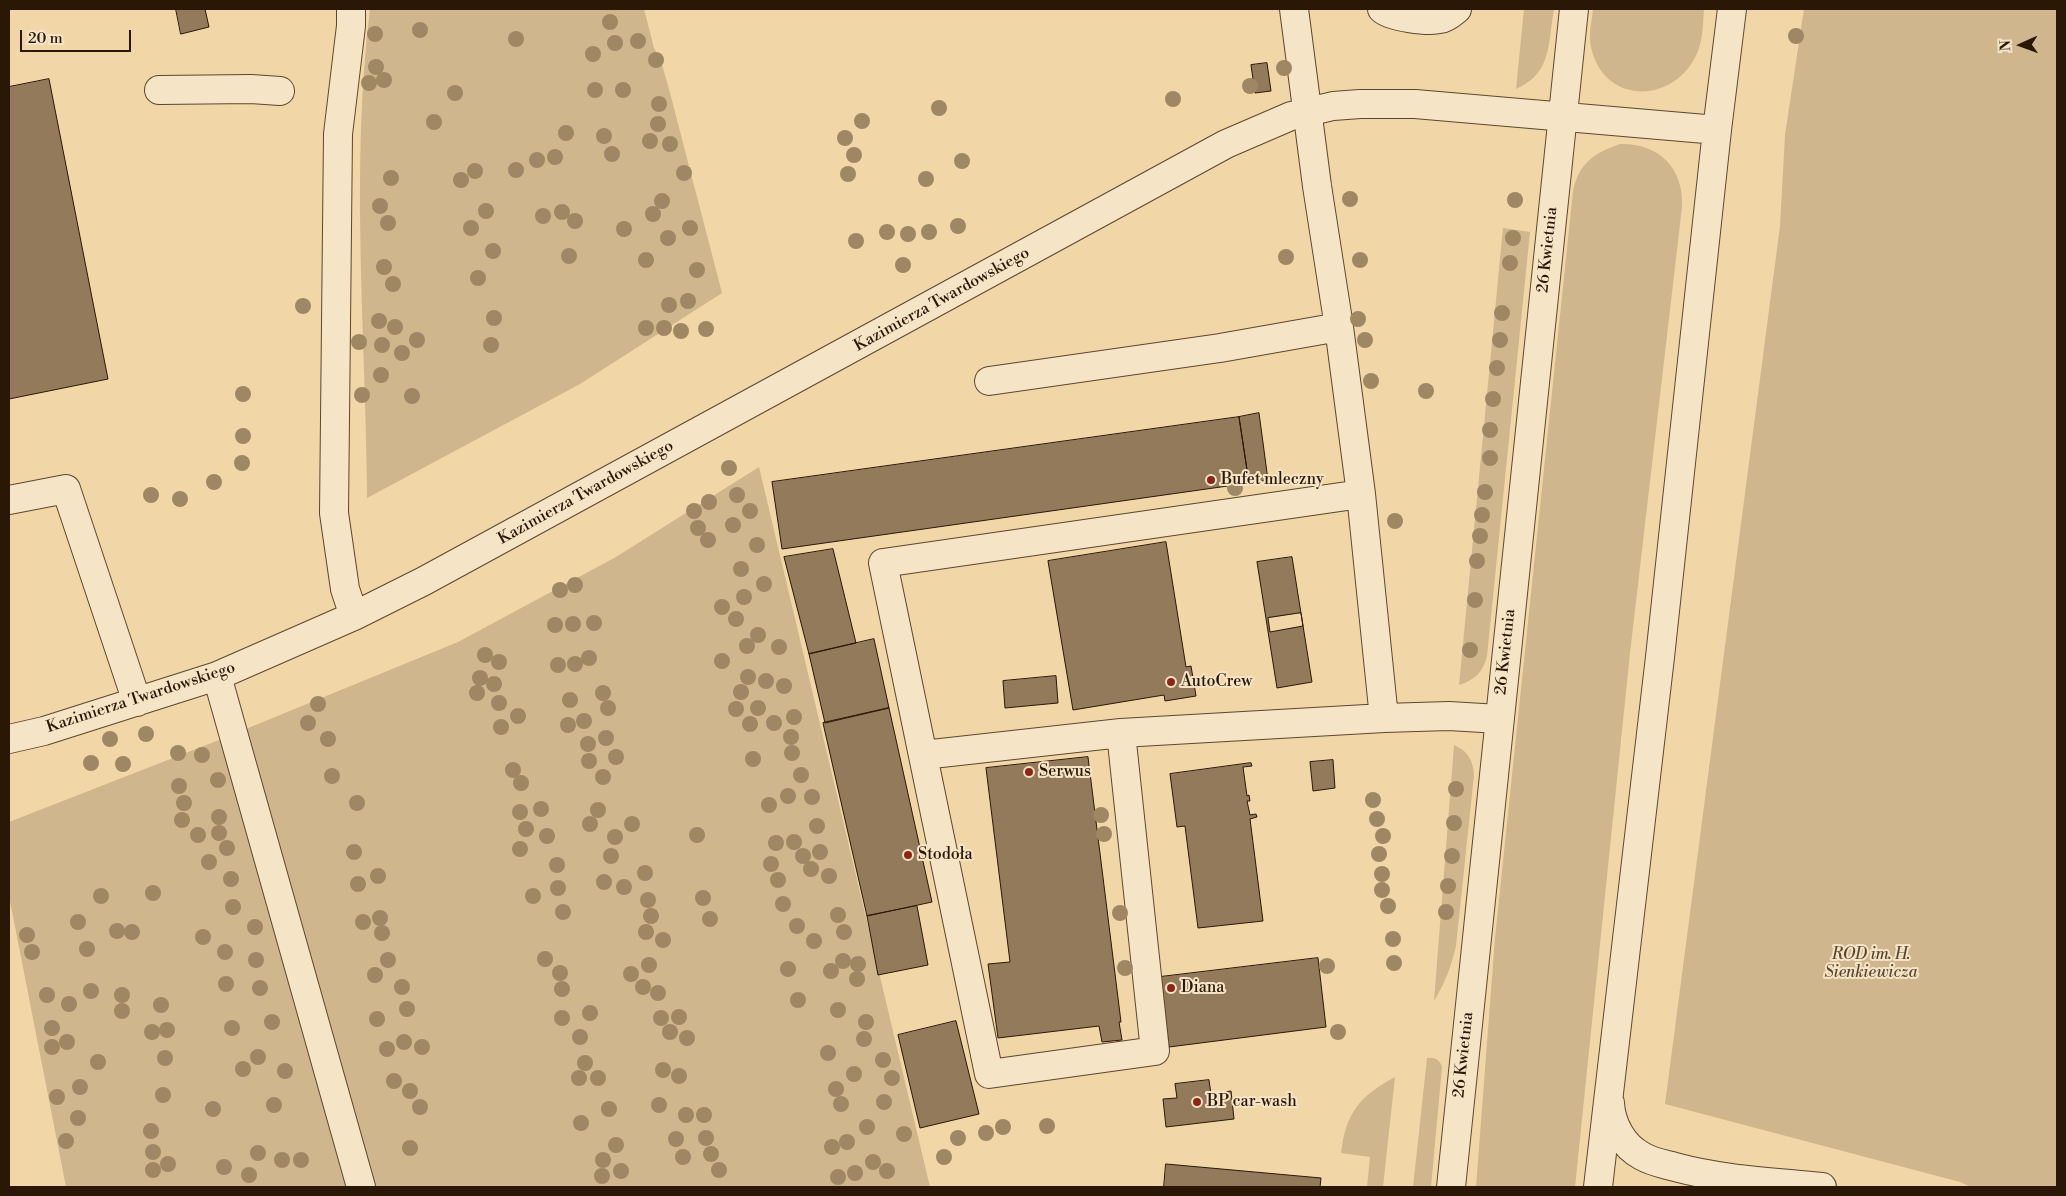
<!DOCTYPE html>
<html>
<head>
<meta charset="utf-8">
<style>
	body { margin:0 }
	#map { position:relative; width:2066px; height:1196px; overflow:hidden; background:#f1d6a7; font-family:"Libre Bodoni",serif }
	canvas { display:block }
	.frame { position:absolute; inset:0; border:10px solid #2b1706; pointer-events:none }
	.north { position:absolute; left:1996px; top:20px; width:50px; height:50px; -webkit-text-stroke:4px #f6e4c6; paint-order:stroke; rotate:268deg; font-size:14px; font-weight:700; line-height:20px; text-align:center; color:#2b1706 }
	.north::after { content:''; display:block; margin:auto; width:18px; height:22px; background:#2b1706; clip-path:polygon(50% 0,100% 100%,50% 72%,0 100%) }
	.scale { position:absolute; left:20px; top:30px; width:111px; height:22px; box-sizing:border-box; border:2px solid #2b1706; border-top:0; padding-left:6px; font-size:15px; line-height:18px; white-space:nowrap; color:#2b1706; -webkit-text-stroke:4px #f6e4c6; paint-order:stroke }
</style>
</head>
<body>
<div id="map">
<canvas width="2066" height="1196"></canvas>
<div class="frame"></div>
<div class="north">N</div>
<div class="scale">20 m</div>
</div>
<script>
const g = document.querySelector('canvas').getContext('2d');
g.lineJoin = 'round';
function paint(path, color) {
  g.fillStyle = color;
  g.fill(path, 'evenodd');
}
function strokePath(path, color, width, dash) {
  g.strokeStyle = color;
  g.lineWidth = width;
  g.lineCap = dash ? 'butt' : 'round';
  g.setLineDash(dash || []);
  g.stroke(path);
}
function drawText(font, color, halo, rows, align = 'center') {
  g.font = font + ' "Libre Bodoni",serif';
  g.lineWidth = 4;
  g.setLineDash([]);
  g.textBaseline = 'middle';
  g.strokeStyle = halo;
  g.fillStyle = color;
  for (const [text, x, y, turn = 0] of rows) {
    g.save();
    g.translate(x, y);
    g.rotate((+turn || 0) * Math.PI / 180);
    g.textAlign = isNaN(turn) ? turn : align;
    if (halo) g.strokeText(text, 0, 0);
    g.fillText(text, 0, 0);
    g.restore();
  }
}
const green = new Path2D(`
	M370,9h274l10,39 6,10 9,31 53,204 -142,91 -213,114c-1,-163 -17,-327 3,-489z
	M1524,9h30l-1,6c-5,33 -3,59 -37,74z
	M1593,9h111c-1,13 -1,29 -6,42 -21,53 -94,56 -107,-4 -3,-12 1,-26 2,-38z
	M1804,9h253v1178h-86l-11,-5 -295,-78 115,-878 5,-91z
	M1620,144c39,-1 64,24 62,63l-52,446 -55,534h-99l19,-249 78,-747c6,-28 21,-38 47,-47z
	M1503,228l27,4 -43,424c-4,16 -12,24 -28,29z
	M759,467l171,720h-864l-57,-291v-74l210,-82 239,-98 158,-85z
	M1454,745c14,6 19,15 20,30l-18,171c-5,21 -11,37 -22,55z
	M1427,1058c8,-1 13,2 15,9l-11,120h-18z
	M1395,1077l-12,110h-16l3,-30 -29,-4c5,-41 19,-57 54,-76z`);
const building = new Path2D(`
	M176,9h29l4,18 -28,7z
	M1267,63l4,28 -16,2 -4,-28z
	M49,79l59,300 -99,20v-312z
	M1259,413l9,67 -19,3 -10,-66z
	M1239,417l10,66 -467,66 -10,-67z
	M1166,542l20,125 5,-1 5,30 -31,5 -1,-6 -91,15 -25,-149z
	M833,549l23,94 -47,11 -25,-97z
	M1292,557l20,125 -35,6 -20,-126z
	M1301,613l2,13 -33,6 -2,-14z
	M874,639l15,69 -64,15 -16,-69z
	M1056,676l2,27 -53,5 -2,-27z
	M889,708l43,194 -65,14 -44,-193z
	M1088,757l33,265h-2l3,18 -20,2 -3,-16 -101,12 -10,-74 22,-2 -24,-194z
	M1333,760l2,28 -22,3 -3,-29z
	M1251,763l1,3 -9,1 4,29 2,-1 1,6h-3l3,14 6,-1 1,3 -7,2 13,102 -65,7 -13,-102 -8,1 -7,-53z
	M917,906l11,59 -50,10 -11,-59z
	M1318,958l8,69 -157,20 -9,-70z
	M956,1021l23,93 -59,14 -22,-93z
	M1209,1080l2,14 20,-3 3,28 -68,8 -3,-28 14,-1 -2,-14z
	M1166,1164l155,14 -1,9h-156z`);
const minor = new Path2D(`
	M351,9v17l-13,108 -4,379 11,76 9,27
	M1294,9l23,177 22,141 22,167 23,224 65,-2 50,3
	M1382,9c8,8 46,13 58,10 7,-1 12,-6 17,-10
	M159,90l92,-1 29,2
	M989,381l231,-33 119,-21
	M9,500l57,-11 71,213
	M217,676l144,511
	M1121,733l34,318 -166,23 -106,-511 478,-69
	M9,739l35,-8 173,-55 137,-60 70,-35 802,-437 65,-28 42,-10 27,-2h55l302,26
	M923,755l198,-22 263,-15
	M1610,1103c1,21 13,43 32,53 10,6 22,8 33,11 48,13 98,15 147,20
	M1451,1187l123,-1178
	M1598,1187l62,-530 57,-527 15,-121`);
const trees = [
	[610,22],
	[420,30],
	[375,34],
	[1796,36],
	[516,39],
	[638,41],
	[615,43],
	[593,54],
	[656,60],
	[376,67],
	[1284,68],
	[384,80],
	[369,83],
	[1250,86],
	[595,90],
	[623,90],
	[455,93],
	[1173,99],
	[659,104],
	[939,108],
	[862,121],
	[434,122],
	[658,124],
	[566,133],
	[604,136],
	[845,138],
	[650,141],
	[670,144],
	[612,154],
	[854,155],
	[555,157],
	[537,160],
	[962,161],
	[516,170],
	[475,171],
	[684,173],
	[848,174],
	[391,178],
	[926,179],
	[461,180],
	[1350,199],
	[1515,200],
	[662,201],
	[380,206],
	[486,211],
	[562,212],
	[653,214],
	[543,216],
	[575,221],
	[388,223],
	[958,226],
	[471,228],
	[690,228],
	[624,229],
	[887,232],
	[929,232],
	[908,234],
	[668,238],
	[1513,238],
	[856,241],
	[493,251],
	[569,256],
	[1286,257],
	[646,260],
	[1360,260],
	[1510,263],
	[903,265],
	[384,267],
	[697,270],
	[478,278],
	[393,284],
	[688,301],
	[669,305],
	[303,306],
	[1502,313],
	[494,318],
	[1358,319],
	[379,321],
	[395,327],
	[646,328],
	[664,328],
	[706,329],
	[681,331],
	[417,340],
	[1365,340],
	[1500,340],
	[359,342],
	[382,345],
	[491,345],
	[402,353],
	[1497,368],
	[381,375],
	[1371,381],
	[1426,391],
	[243,394],
	[362,395],
	[412,396],
	[1493,399],
	[1490,430],
	[243,436],
	[1490,458],
	[242,463],
	[729,468],
	[214,482],
	[1235,488],
	[1485,492],
	[151,495],
	[737,495],
	[180,499],
	[709,502],
	[694,511],
	[750,511],
	[1482,515],
	[1395,521],
	[733,525],
	[698,528],
	[1480,536],
	[708,540],
	[757,545],
	[1477,561],
	[741,569],
	[764,584],
	[575,585],
	[560,590],
	[744,597],
	[1475,600],
	[722,607],
	[736,619],
	[594,623],
	[573,624],
	[555,625],
	[758,635],
	[747,646],
	[779,647],
	[1470,650],
	[485,655],
	[589,658],
	[722,661],
	[499,662],
	[575,664],
	[558,665],
	[748,677],
	[480,678],
	[766,681],
	[494,684],
	[784,686],
	[741,692],
	[477,693],
	[603,693],
	[570,700],
	[499,703],
	[318,704],
	[608,708],
	[758,708],
	[736,709],
	[518,716],
	[794,717],
	[584,721],
	[308,723],
	[774,723],
	[750,724],
	[568,725],
	[501,727],
	[146,734],
	[791,737],
	[606,738],
	[110,739],
	[328,739],
	[588,744],
	[178,753],
	[792,753],
	[202,755],
	[616,757],
	[753,759],
	[589,761],
	[91,763],
	[123,764],
	[513,770],
	[801,775],
	[332,776],
	[603,777],
	[218,780],
	[521,783],
	[179,786],
	[1456,789],
	[788,796],
	[812,797],
	[1373,800],
	[184,803],
	[357,803],
	[769,805],
	[541,809],
	[598,810],
	[520,812],
	[1101,815],
	[219,817],
	[1377,819],
	[182,820],
	[1454,823],
	[590,824],
	[632,824],
	[817,826],
	[526,829],
	[219,833],
	[1104,834],
	[198,835],
	[697,835],
	[547,836],
	[1383,836],
	[615,837],
	[794,842],
	[776,843],
	[227,848],
	[520,849],
	[354,852],
	[820,852],
	[1379,854],
	[611,856],
	[803,856],
	[1452,856],
	[209,862],
	[771,864],
	[557,865],
	[811,869],
	[645,873],
	[1382,874],
	[378,876],
	[829,876],
	[231,879],
	[778,880],
	[604,882],
	[358,884],
	[1448,886],
	[624,887],
	[558,888],
	[1382,890],
	[153,893],
	[101,896],
	[533,896],
	[703,898],
	[648,900],
	[783,904],
	[1388,906],
	[233,907],
	[563,912],
	[1446,912],
	[1120,913],
	[838,915],
	[651,916],
	[380,918],
	[710,919],
	[78,922],
	[363,922],
	[797,926],
	[255,927],
	[117,931],
	[132,932],
	[646,932],
	[844,932],
	[382,933],
	[27,935],
	[203,937],
	[1393,939],
	[663,940],
	[814,941],
	[87,949],
	[32,952],
	[225,952],
	[545,959],
	[256,960],
	[388,960],
	[843,961],
	[1394,963],
	[858,964],
	[649,965],
	[1327,966],
	[1125,968],
	[788,969],
	[831,971],
	[560,973],
	[631,974],
	[375,975],
	[857,979],
	[226,984],
	[402,987],
	[643,987],
	[260,988],
	[562,989],
	[91,991],
	[658,993],
	[47,995],
	[122,995],
	[798,1000],
	[69,1004],
	[161,1005],
	[407,1009],
	[838,1010],
	[122,1011],
	[590,1013],
	[679,1017],
	[562,1018],
	[661,1018],
	[377,1019],
	[272,1022],
	[866,1022],
	[52,1028],
	[232,1028],
	[167,1030],
	[152,1032],
	[670,1032],
	[1338,1032],
	[580,1037],
	[687,1038],
	[864,1039],
	[67,1042],
	[404,1042],
	[52,1047],
	[422,1047],
	[387,1049],
	[828,1053],
	[258,1057],
	[165,1058],
	[883,1060],
	[98,1062],
	[585,1063],
	[243,1069],
	[663,1070],
	[285,1071],
	[854,1074],
	[679,1076],
	[579,1078],
	[598,1078],
	[892,1078],
	[394,1081],
	[80,1087],
	[836,1089],
	[410,1091],
	[163,1095],
	[57,1097],
	[884,1102],
	[841,1104],
	[274,1105],
	[659,1105],
	[420,1107],
	[213,1109],
	[609,1109],
	[686,1115],
	[704,1115],
	[78,1118],
	[581,1123],
	[1047,1126],
	[867,1127],
	[1003,1127],
	[151,1131],
	[986,1133],
	[904,1134],
	[706,1138],
	[958,1138],
	[676,1139],
	[66,1141],
	[847,1142],
	[616,1145],
	[832,1147],
	[410,1148],
	[153,1152],
	[258,1153],
	[711,1154],
	[683,1157],
	[944,1157],
	[282,1160],
	[301,1160],
	[603,1160],
	[873,1162],
	[168,1164],
	[224,1167],
	[153,1170],
	[719,1170],
	[621,1171],
	[887,1171],
	[855,1173],
	[249,1175],
	[602,1176],
	[838,1177]
];
const markers = [
	[1211,480,5,"#8f2418"],
	[1171,682,5,"#8f2418"],
	[1029,772,5,"#8f2418"],
	[908,855,5,"#8f2418"],
	[1171,988,5,"#8f2418"],
	[1197,1102,5,"#8f2418"]
];
const streetNames = [
	["26 Kwietnia",1548,250,-84],
	["Kazimierza Twardowskiego",942,300,-29],
	["Kazimierza Twardowskiego",586,493,-29],
	["26 Kwietnia",1506,652,-84],
	["Kazimierza Twardowskiego",141,698,-18],
	["26 Kwietnia",1464,1055,-84]
];
const poiNames = [
	["Bufet mleczny",1221,480],
	["AutoCrew",1181,682],
	["Serwus",1039,772],
	["Stodoła",918,855],
	["Diana",1181,988],
	["BP car-wash",1207,1102]
];
const parkNames = [
	["ROD im. H.",1871,955],
	["Sienkiewicza",1871,973]
];
paint(green, '#cfb68c');
paint(building, '#927a5a');
strokePath(building, '#2b1706', 1);
strokePath(minor, '#5c472e', 30);
strokePath(minor, '#f6e4c6', 28);
g.fillStyle = '#9f8764';
for (const [x, y] of trees) {
  g.beginPath();
  g.arc(x, y, 8, 0, 2 * Math.PI);
  g.fill();
}
for (const [x, y, r, color] of markers) {
  const dot = new Path2D();
  dot.arc(x, y, r, 0, 2 * Math.PI);
  g.fillStyle = color;
  g.fill(dot);
  strokePath(dot, '#f6e4c6', 2);
}
drawText('16px', '#2b1706', '#f6e4c6', streetNames);
drawText('16px', '#2b1706', '#f6e4c6', poiNames, 'left');
drawText('italic 16px', '#5c472e', '#f6e4c6', parkNames);
</script>
</body>
</html>
